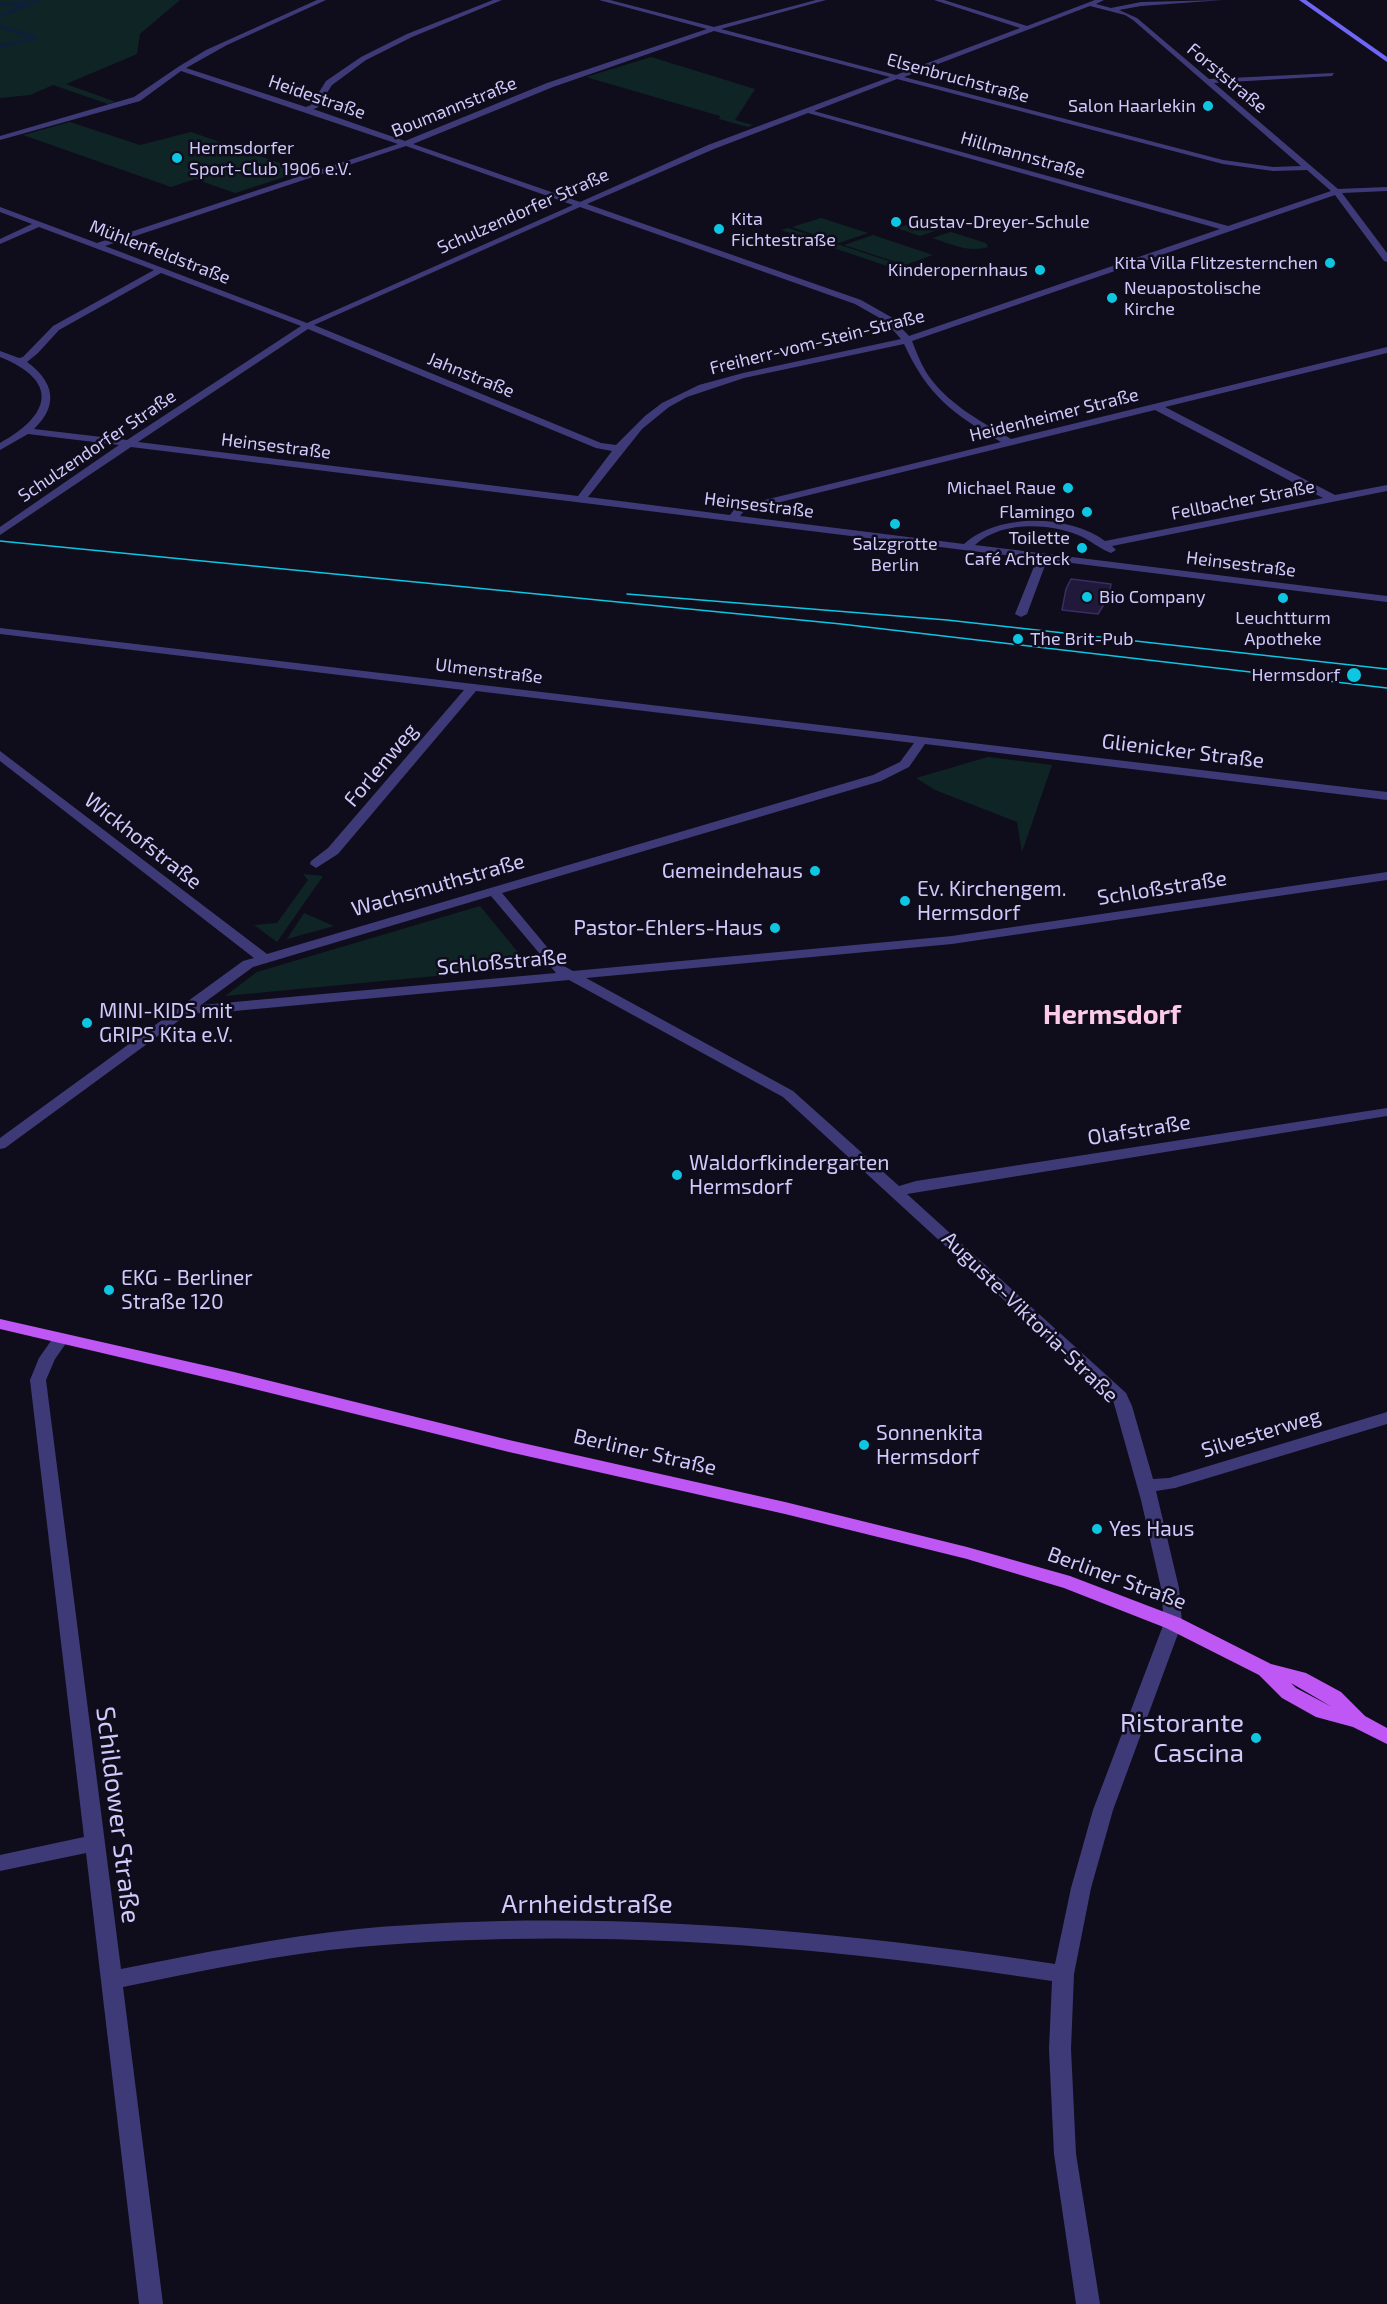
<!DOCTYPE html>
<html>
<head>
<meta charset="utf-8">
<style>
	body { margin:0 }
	canvas { display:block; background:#0f0c1b }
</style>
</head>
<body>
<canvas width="1387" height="2304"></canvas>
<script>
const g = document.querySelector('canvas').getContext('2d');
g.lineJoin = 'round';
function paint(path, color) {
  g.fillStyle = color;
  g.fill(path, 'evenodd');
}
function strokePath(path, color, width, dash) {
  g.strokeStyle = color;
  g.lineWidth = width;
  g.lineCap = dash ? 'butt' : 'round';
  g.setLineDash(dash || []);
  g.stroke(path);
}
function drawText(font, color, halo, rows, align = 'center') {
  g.font = font + ' "Exo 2",sans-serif';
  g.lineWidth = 5;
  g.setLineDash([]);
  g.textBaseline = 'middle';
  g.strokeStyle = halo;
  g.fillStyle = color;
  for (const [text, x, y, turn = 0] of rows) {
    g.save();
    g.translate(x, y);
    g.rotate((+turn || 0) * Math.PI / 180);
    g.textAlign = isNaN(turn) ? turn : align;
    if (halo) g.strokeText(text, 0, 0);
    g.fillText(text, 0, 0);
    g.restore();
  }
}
const green = new Path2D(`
	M0,0h180l-40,34 -3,20 -71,30 50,18 -8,2 -55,-19 -23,10 -30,3z
	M651,57l104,32 -20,31 18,5 -5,2 -29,-8 1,-3 -134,-39z
	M70,122l70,23 51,-13 112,39 -68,22 -40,-14 -24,8 -148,-52z
	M821,218l47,15 -29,10 -47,-16z
	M921,220l23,8 -24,8 -23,-8z
	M788,228l107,35 -8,3 -106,-36z
	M951,232l35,11 2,4c-20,6 -36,-3 -56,-9z
	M873,235l60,20 -28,10 -61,-20z
	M988,757l64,8 -30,87 -5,-30 -82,-32 -19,-12z
	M303,874l20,2 -46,66 -23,-17 23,-2 31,-43z
	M480,906l50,61 -305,29 32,-24z
	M304,913l30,13 -47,13z`);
const stream = new Path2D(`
	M0,5l27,-2
	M0,16l39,-16
	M0,26l35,12 -35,8`);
const building = new Path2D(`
	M1071,579l40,5 -2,12 -11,18 -36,-4 4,-21z`);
const street = new Path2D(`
	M317,0h9l-99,45 -41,23 120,39 5,-2 15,-24 35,-24 46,-23 86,-34h9l-90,37 -46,23 -34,25 -15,23 -4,1 92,32 142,-58 160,-54 -108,-29h11l104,27 102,-27h10l-105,29 175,46 124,-47 -86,-28h10l83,26 68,-26h9l-8,4 15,4 30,-6 82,-2 -82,6 -22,4 18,8 72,61 125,-6 -2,3 -118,7 124,106 49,-2v4l-45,2 45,60v9l-3,-1 -49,-66 -423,146c4,10 8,21 14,31 20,31 54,49 85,67l376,-92v6l-222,54 170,88 52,-10v6l-275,55 4,4 -5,3c-11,-4 -21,-13 -33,-18 -31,-12 -77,-14 -103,10l412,51v6l-340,-42 -20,54 -6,3 -6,-3 22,-55 -906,-112 -131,88v-8l119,-82 -91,-11 -28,16v-7c51,-28 60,-62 0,-86v-6l19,7 4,-1 30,-31 101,-56 -115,-43 -39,17v-5l32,-15 -32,-12v-5l97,36 301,-99 -217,-73 -41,30 -140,39v-4l134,-39 44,-30 28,-17zM1090,6l35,9 8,5 168,146 -28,1 -50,-7 -319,-83zM714,31l176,46 -182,68 -128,57 -167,-58 140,-57zM897,79l326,85 50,7 34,-1 24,21 -103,35 -414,-115zM808,113l412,116 -311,107 -18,-19 -30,-17 -274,-96 127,-55zM406,146l167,59 -266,118 -202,-77zM580,207l275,97 30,17 16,18 -158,34 -44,12 -37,18 -17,13 -29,29 -15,-2 -287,-118zM161,273l140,53 -174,114 -93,-11c26,-25 19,-48 -7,-67l11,-9 21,-23zM308,329l288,119 16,3 -34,45 -440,-54zM904,344c24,52 48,69 97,98l-265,65 -6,8 -142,-18 54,-68 27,-22 18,-10 57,-19zM1155,410l168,88 -218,43c-36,-27 -107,-28 -141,3l-224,-28 4,-5z
	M0,628l1387,164v8l-462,-56 -16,23 -28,14 -379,112 60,72 11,6 379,-35 435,-64v8l-435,64 -366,34 207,113 106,95 17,-5 471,-73v8l-480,78 219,199 6,13 21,73 16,-1 218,-66v12l-212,64 -19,3 23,97 3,35 -69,187 -22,78 -17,86 -3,75 5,105 24,150h-24l-22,-150 -5,-105 3,-68c-230,-35 -461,-55 -693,-34 -80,7 -158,24 -236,40l40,317h-24l-53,-451 -86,18v-16l84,-18 -54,-457 9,-22 16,-23h12l2,4 -14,20 -9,21 75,589c78,-15 157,-32 237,-40 233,-21 466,0 697,35l16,-76 22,-78 71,-187 -3,-35 -20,-88 -28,-100 -330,-303 -214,-117 -367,34 -10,-3 -187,137 -5,1v-11l243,-177 11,-3 -254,-197v-10l267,203 606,-179 27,-13 14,-19 -438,-52 -138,163 -22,14 -6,-4 1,-3 17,-13 136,-158 -464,-56zM491,896l65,77 -355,32 52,-38z`);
const secondary = new Path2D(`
	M1299,0h7l81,57v5z`);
const primary = new Path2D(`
	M0,1319l234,53 275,68 276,62 182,45 103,29 110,42 91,46 35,9 35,19 24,24 22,12v16l-34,-17 -37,-10 -34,-19 -23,-23 -93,-47 -102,-40 -97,-29 -182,-45 -276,-62 -275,-68 -234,-55zM1291,1683l41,24 -36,-19z`);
const tram = new Path2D(`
	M0,541l841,83 546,64
	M627,594l320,26 440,49`);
const markers = [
	[1208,106,6,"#0ec6e2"],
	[177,158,6,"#0ec6e2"],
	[896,222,6,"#0ec6e2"],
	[719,229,6,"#0ec6e2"],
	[1330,263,6,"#0ec6e2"],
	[1040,270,6,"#0ec6e2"],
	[1112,298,6,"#0ec6e2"],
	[1068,488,6,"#0ec6e2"],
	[1087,512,6,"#0ec6e2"],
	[895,524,6,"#0ec6e2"],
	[1082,548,6,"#0ec6e2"],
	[1087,597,6,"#0ec6e2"],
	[1283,598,6,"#0ec6e2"],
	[1018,639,6,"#0ec6e2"],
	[1354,675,8,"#0ec6e2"],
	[815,871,6,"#0ec6e2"],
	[905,901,6,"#0ec6e2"],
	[775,928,6,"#0ec6e2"],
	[87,1023,6,"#0ec6e2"],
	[677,1175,6,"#0ec6e2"],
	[109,1290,6,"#0ec6e2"],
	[864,1445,6,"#0ec6e2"],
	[1097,1529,6,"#0ec6e2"],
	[1256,1738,6,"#0ec6e2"]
];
const farStreetnames = [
	["Elsenbruchstraße",958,78,15],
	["Forststraße",1227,78,40],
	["Heidestraße",317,97,19],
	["Boumannstraße",454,107,-22],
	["Hillmannstraße",1023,155,16],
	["Schulzendorfer Straße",523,211,-24],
	["Mühlenfeldstraße",160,252,21],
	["Freiherr-vom-Stein-Straße",817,342,-14],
	["Jahnstraße",471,375,22],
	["Heidenheimer Straße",1054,415,-14],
	["Schulzendorfer Straße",97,446,-34],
	["Heinsestraße",276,446,7],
	["Fellbacher Straße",1243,500,-11],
	["Heinsestraße",759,505,7],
	["Heinsestraße",1241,564,7],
	["Ulmenstraße",489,671,7]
];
const farPoinames = [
	["Salon Haarlekin",1196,106],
	["Hermsdorfer",189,148,"left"],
	["Sport-Club 1906 e.V.",189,169,"left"],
	["Kita",731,219,"left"],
	["Fichtestraße",731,240,"left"],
	["Gustav-Dreyer-Schule",908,222,"left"],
	["Kita Villa Flitzesternchen",1318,263],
	["Kinderopernhaus",1028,270],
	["Neuapostolische",1124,288,"left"],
	["Kirche",1124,309,"left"],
	["Michael Raue",1056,488],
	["Flamingo",1075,512],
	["Toilette",1070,538],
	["Café Achteck",1070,559],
	["Salzgrotte",895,544,"center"],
	["Berlin",895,565,"center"],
	["Bio Company",1099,597,"left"],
	["Leuchtturm",1283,618,"center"],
	["Apotheke",1283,639,"center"],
	["The Brit-Pub",1030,639,"left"],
	["Hermsdorf",1340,675]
];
const streetNames = [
	["Glienicker Straße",1183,751,7],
	["Forlenweg",381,765,-50],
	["Wickhofstraße",143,841,38],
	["Wachsmuthstraße",438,885,-16],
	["Schloßstraße",1162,888,-9],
	["Schloßstraße",502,962,-5],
	["Olafstraße",1139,1130,-9],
	["Auguste-Viktoria-Straße",1030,1317,44],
	["Silvesterweg",1261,1433,-17],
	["Berliner Straße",645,1452,13],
	["Berliner Straße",1117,1578,20]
];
const poiNames = [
	["Gemeindehaus",803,871,"right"],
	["Ev. Kirchengem.",917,889],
	["Hermsdorf",917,913],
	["Pastor-Ehlers-Haus",763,928,"right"],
	["MINI-KIDS mit",99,1011],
	["GRIPS Kita e.V.",99,1035],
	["Waldorfkindergarten",689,1163],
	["Hermsdorf",689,1187],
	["EKG - Berliner",121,1278],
	["Straße 120",121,1302],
	["Sonnenkita",876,1433],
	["Hermsdorf",876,1457],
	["Yes Haus",1109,1529]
];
const nearPoinames = [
	["Ristorante",1244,1723],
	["Cascina",1244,1753]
];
const nearStreetnames = [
	["Schildower Straße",118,1815,83],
	["Arnheidstraße",587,1904]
];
const districtNames = [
	["Hermsdorf",1112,1015]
];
paint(green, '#0f2424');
strokePath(stream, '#0e1f3d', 3);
paint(building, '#21193a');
strokePath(building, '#3a2d65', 1.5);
paint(street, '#3e3a77');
paint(secondary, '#6f66f5');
paint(primary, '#bf57f4');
strokePath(tram, '#0ec6e2', 1.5);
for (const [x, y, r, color] of markers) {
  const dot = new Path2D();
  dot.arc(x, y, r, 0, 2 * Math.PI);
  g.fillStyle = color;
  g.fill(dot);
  strokePath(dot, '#0f0c1b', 2);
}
drawText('18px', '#d0c9fc', '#0f0c1b', farStreetnames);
drawText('18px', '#d0c9fc', '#0f0c1b', farPoinames, 'right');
drawText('21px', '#d0c9fc', '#0f0c1b', streetNames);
drawText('21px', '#d0c9fc', '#0f0c1b', poiNames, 'left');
drawText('26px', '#d0c9fc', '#0f0c1b', nearPoinames, 'right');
drawText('26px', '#d0c9fc', '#0f0c1b', nearStreetnames);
drawText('bold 27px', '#fccbe8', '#0f0c1b', districtNames);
</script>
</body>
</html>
